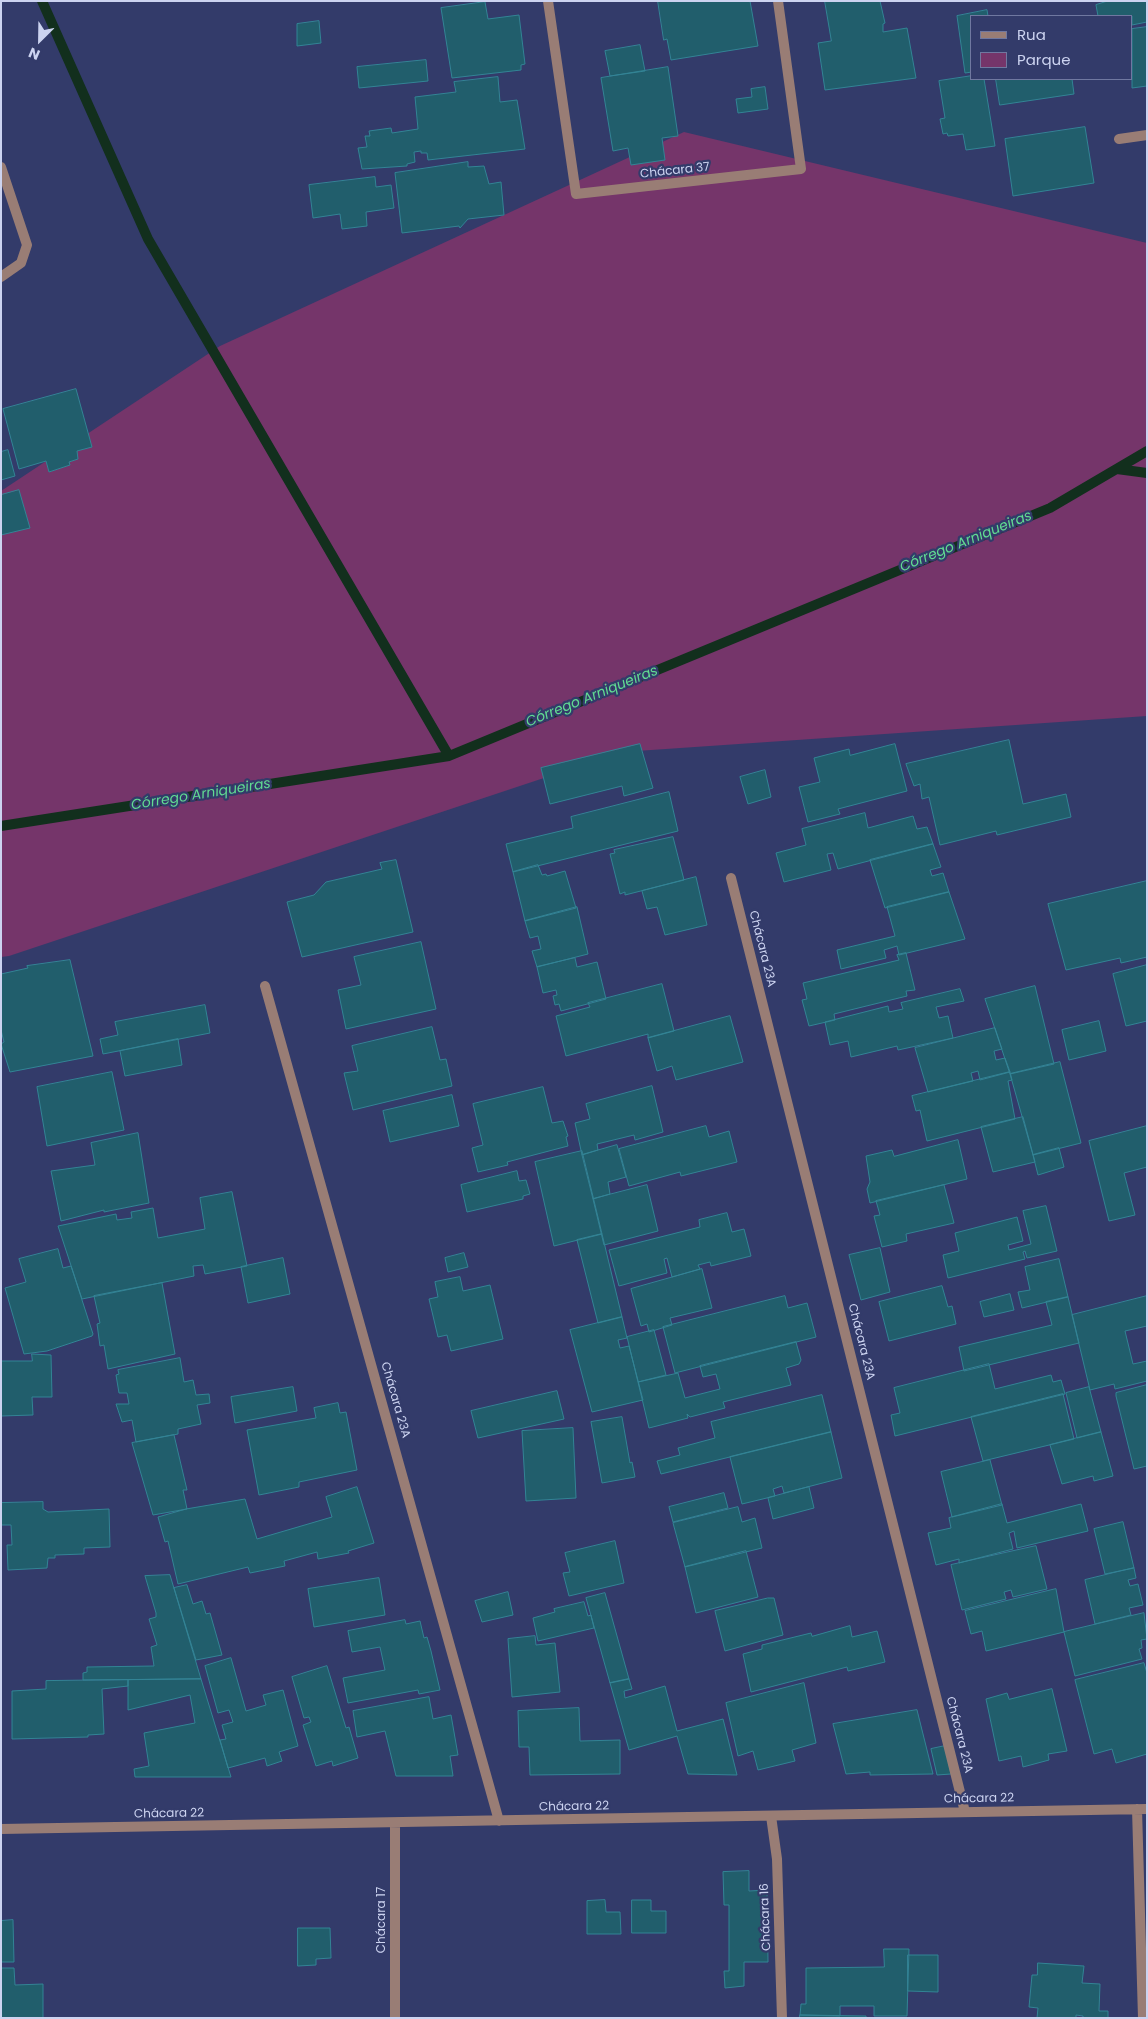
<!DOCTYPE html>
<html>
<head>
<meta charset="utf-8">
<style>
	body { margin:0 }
	#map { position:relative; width:1148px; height:2019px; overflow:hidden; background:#333b6a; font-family:Poppins,sans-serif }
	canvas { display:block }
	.frame { position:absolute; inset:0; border:2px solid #ccd3f0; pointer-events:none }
	.legend { position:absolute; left:970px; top:15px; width:162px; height:65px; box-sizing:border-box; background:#333b6a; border:1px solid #7078a0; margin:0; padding:6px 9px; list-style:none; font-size:15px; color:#ccd3f0 }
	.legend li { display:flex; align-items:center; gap:10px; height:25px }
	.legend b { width:25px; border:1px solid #7078a0 }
	.north { position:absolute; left:15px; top:15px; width:50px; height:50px; -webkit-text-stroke:4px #333b6a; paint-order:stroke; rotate:203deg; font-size:14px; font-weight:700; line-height:20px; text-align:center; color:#ccd3f0 }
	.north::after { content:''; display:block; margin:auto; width:18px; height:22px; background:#ccd3f0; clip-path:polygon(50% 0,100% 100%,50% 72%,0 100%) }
</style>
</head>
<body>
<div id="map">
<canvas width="1148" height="2019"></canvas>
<div class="frame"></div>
<ul class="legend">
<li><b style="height:6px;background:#997d75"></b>Rua</li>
<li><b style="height:14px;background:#75356a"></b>Parque</li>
</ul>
<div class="north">N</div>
</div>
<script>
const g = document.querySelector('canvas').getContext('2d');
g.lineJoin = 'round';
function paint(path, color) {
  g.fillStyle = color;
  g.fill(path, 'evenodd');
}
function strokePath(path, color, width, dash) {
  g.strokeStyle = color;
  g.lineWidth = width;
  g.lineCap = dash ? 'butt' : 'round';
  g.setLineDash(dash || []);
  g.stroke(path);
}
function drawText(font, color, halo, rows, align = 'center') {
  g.font = font + ' Poppins,sans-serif';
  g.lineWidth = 4.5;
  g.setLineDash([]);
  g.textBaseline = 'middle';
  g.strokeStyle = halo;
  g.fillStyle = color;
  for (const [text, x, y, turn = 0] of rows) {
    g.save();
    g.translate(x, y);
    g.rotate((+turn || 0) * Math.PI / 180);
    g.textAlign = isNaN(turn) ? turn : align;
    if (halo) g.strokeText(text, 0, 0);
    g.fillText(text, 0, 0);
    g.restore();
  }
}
const green = new Path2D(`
	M684,132l463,111v473l-525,36 -613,204 -8,1v-466l219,-145z`);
const stream = new Path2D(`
	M42,1l106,238 301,517
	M1117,469l30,4
	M1,826l448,-70 601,-248 97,-57`);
const building = new Path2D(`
	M658,1h92l8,45 -87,14 -4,-21 -3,1z
	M825,1h55l5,22 -2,1v8l24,-4 9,50 -91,12 -7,-47 13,-2z
	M1108,1h39v21l-15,3v-9h-34l-2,-11z
	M485,2l3,17 31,-4 6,49 -4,1v5l-69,8 -11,-70z
	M987,10l1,6h-16v56l-7,1 -8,-57z
	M319,21l2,22 -24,3v-22z
	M1147,27v59l-15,2v-59z
	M640,45l5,26 -35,5 -5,-25z
	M426,60l2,21 -69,7 -2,-21z
	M668,67l10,69 -16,2 3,22 -34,5 -3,-17 -15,3 -12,-73z
	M972,76v3h12l11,67 -29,4 -3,-16 -15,2 -1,-3 -4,1 -3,-15 5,-1 -6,-37z
	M498,77l2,25 17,-2 8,49 -97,11 -1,-7h-6v-2l-7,1 1,10 -8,2v2l-45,3 -4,-21 9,-1 -2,-11h5l-1,-5 22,-3 1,5 26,-4 -3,-32 41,-5 -2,-10z
	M996,79h76l2,15 -74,11z
	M765,87l3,22 -30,4 -2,-14 16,-2 -1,-8z
	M1085,127l9,56 -81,13 -8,-57z
	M468,162v5l16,-1 5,18 12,-2 3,33 -36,4 -8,9 -1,-2 -57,7 -7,-60z
	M375,177l1,10 15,-2 3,23 -28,4 1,14 -25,3 -2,-15 -27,4 -4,-33z
	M76,389l16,58 -15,4 1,8 -9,3 1,3 -21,7 -3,-11 -27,8 -16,-60z
	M8,450l7,26 -14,4v-28z
	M19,490l11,38 -29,7v-40z
	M1009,740l14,64 43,-10 5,23 -74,18 -1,-4 -56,14 -11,-48 -7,2 -2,-15 -6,2 -8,-22z
	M640,744l13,44 -29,8 -2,-10 -72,18 -9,-36z
	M895,744l12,47 -69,18 2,5 -32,8 -9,-35 21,-5 -6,-24 35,-9 1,6z
	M765,770l6,27 -23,7 -8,-27z
	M669,792l9,39 -165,41 -7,-28 67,-16 -2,-11z
	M865,813l3,15 45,-12 4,13 10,-2 6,17 -95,25 -5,-16 -6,1 4,16 -47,12 -8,-29 30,-8 -4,-16z
	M673,837l11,43 -59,15v-3l-5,2 -10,-40 5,-1 -1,-3z
	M933,844l8,23 -11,3 2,6 11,-3 6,19 -64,16 -15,-48z
	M396,860l17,72 -111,25 -15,-55 27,-7 12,-13 56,-13 -2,-6z
	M538,865l4,10 4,-1 1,2 18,-5 11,37 -51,13 -12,-49z
	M696,877l11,48 -42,10 -8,-28 -10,2 -5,-18z
	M1147,881v76l-26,6 -1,-5 -54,12 -18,-66z
	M949,892l16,47 -66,16 -2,-9 -13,4 2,8 -45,11 -4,-19 58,-14 -8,-29z
	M577,907l11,47 -51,13 -5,-16 9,-2 -3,-13 -8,2 -5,-17z
	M421,942l15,67 -90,20 -8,-39 23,-5 -7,-28z
	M906,953l9,37 -9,1 1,5 -73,18 1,6 -26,6 -7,-26 5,-1 -4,-16 96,-23 -2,-5z
	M575,958l2,9 20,-5 9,37 -45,12 -2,-7 -4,1 -2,-9 4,-1 -1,-5 -13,3 -6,-26z
	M70,960l23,96 -83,16 -9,-28 3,-2 -3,-12v-56l27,-6 -1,-2z
	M1147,965v56l-21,5 -13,-52z
	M662,984l12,47 -26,7v-4l-82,22 -10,-40 34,-9 -2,-4z
	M1035,986l19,78 -44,10 -25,-75z
	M960,989l4,12 -28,6 3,11 9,-2 5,22 -55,12 -1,-4 -46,11 -3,-16 -18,4 -5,-23 63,-16 1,6 14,-3 -2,-6z
	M205,1005l5,28 -107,21 -3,-15 18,-4 -3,-13z
	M730,1016l13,46 -67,18 -4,-14 -15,5 -9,-33z
	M1099,1021l7,30 -37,9 -7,-30z
	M432,1027l8,33 6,-1 6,27 -99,24 -9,-37 14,-2 -6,-25z
	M995,1028l7,21 -8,2 2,9 9,-2 5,14 -30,8 -2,-9 -7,2 2,8 -45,11 -13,-44z
	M178,1039l4,26 -57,11 -5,-25z
	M1060,1062l21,81 -48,12 -23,-81z
	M112,1072l12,58 -77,16 -10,-59z
	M1010,1072l2,8 -4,1 7,38 -88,22 -7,-31 -4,1 -4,-15z
	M652,1086l11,46 -28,8 -1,-5 -37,9 1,6 -16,5 -7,-32 15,-4 -4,-15z
	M543,1087l9,36 11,-2 5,15 -2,1 2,9 -61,16 1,3 -30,7 -6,-24 11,-3 -10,-41z
	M452,1095l7,31 -69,16 -7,-31z
	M1023,1117l12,45 -42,10 -12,-45z
	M706,1126l3,11 20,-6 8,31 -56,14 -1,-4 -51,14 -10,-37z
	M1147,1126v41l-23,6 11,42 -26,6 -20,-80z
	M138,1133l11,70 -45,9v-2l-43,11 -10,-50 44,-6 -4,-22z
	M958,1140l9,39 -97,24 -3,-14 3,-7 -4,-26 26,-6 2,6z
	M617,1145l9,32 -18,5 2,12 -17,5 -11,-44z
	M1059,1148l5,19 -26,8 -5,-20z
	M582,1151l20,83 -48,12 -19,-84z
	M517,1171l2,10 7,-1 4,14 -7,2v3l-56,13 -6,-27z
	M647,1185l11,46 -54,14 -11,-46z
	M944,1185l10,38 -48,11 1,7 -25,6 -8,-31 6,-1 -4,-14z
	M232,1192l15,74 -42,8 -2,-9 -10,1 1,10 -112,23 -24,-73 58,-12 1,6 15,-2 -1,-6 22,-4 5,30 47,-9 -5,-31z
	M1046,1206l11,45 -30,7 -2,-7 -2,1 2,7 -77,19 -5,-23 16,-4 -4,-18 62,-16 6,24 -15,4 1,5 22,-6 -8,-33z
	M727,1213l5,19 12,-3 7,27 -40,10 -1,-4 -12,3 2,4 -28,8 -5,-19 -3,1 3,14 -48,13 -10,-36 91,-23 -1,-7z
	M602,1234l20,83 -24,6 -21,-83z
	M880,1248l10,44 -29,8 -12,-45z
	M58,1249l5,19 8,-2 22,68 -1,2 -45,15 -23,3 -19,-66 21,-6 -7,-23z
	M464,1253l4,14 -20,5 -3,-14z
	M283,1258l7,36 -42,9 -7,-36z
	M1059,1259l9,38 -46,11 -4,-16 12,-2 -5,-23z
	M702,1269l10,39 -42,10 2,7 -23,7 -2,-8 -6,2 -10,-37z
	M460,1277l3,14 27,-6 13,54 -52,12 -4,-16 -9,2 -9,-38 9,-2 -3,-15z
	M162,1283l13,71 -67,15 -4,-24 -4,1 -3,-22 3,-1 -6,-27z
	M942,1286l6,21 4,-1 4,18 -67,17 -10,-39z
	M1010,1294l4,16 -30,7 -4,-15z
	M785,1296l3,12 19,-5 9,34 -141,36 -12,-46z
	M1147,1296v30l-22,5 8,33 14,-3v20l-32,8 -1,-5 -24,6 -18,-75z
	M1068,1297l11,46 -115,28 -5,-24 93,-22 -6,-23z
	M622,1317l5,21 -9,2 2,8 9,-2 14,54 -51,12 -22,-82z
	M654,1330l12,45 -28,7 -11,-45z
	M796,1342l5,18 -2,4 -13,4 5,17 -68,17 2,6 -35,9 -3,-3 1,4 -39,10 -11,-46 40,-9 7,25 35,-9 -4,-15 -13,3 -3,-11z
	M32,1354l19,1 1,42h-20l1,18 -32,1v-55h31z
	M180,1358l4,24 9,-2 3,15 13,-1 1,9 -13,2 4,19 -23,5v5l-42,8 -4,-22 -10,2 -6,-18h13l-2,-11h-8l-3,-18 3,-1 -1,-4z
	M989,1364l6,25 56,-14 2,7 8,-2 4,14 -170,42 -4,-21 9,-2 -6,-25z
	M1147,1385v81l-13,3 -18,-73v-3z
	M293,1387l4,24 -62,12 -4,-26z
	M1089,1387l12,45 -24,6 -11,-45z
	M557,1391l7,28 -86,19 -7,-27z
	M1063,1394l11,45 -91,22 -12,-44z
	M822,1395l9,37 -170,42 -4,-13 23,-6 -2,-7 37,-10 -4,-16z
	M338,1403l2,10 6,-1 11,58 -58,12v5l-40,8 -12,-65 69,-12 -2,-10z
	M622,1417l8,46 2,-1 3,15 -33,6 -11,-61z
	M573,1428l3,70 -50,3 -4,-70z
	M831,1432l11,46 -58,15 -2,-7 -9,3 2,7 -33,8 -12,-47z
	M1101,1432l12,44 -19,5 -1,-5 -31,8 -12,-39z
	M174,1435l13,55h-4l4,19 -34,6 -21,-72z
	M990,1460l12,45 -50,12 -11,-45z
	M357,1487l17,56 -26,8 1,2 -31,6 -1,-7 -33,9 1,5 -35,7 -2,-6 -70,17 -10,-43 -3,1 -7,-25 28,-8 59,-10 12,40 75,-22 -6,-20z
	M809,1487l5,21 -41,11 -5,-21z
	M724,1493l4,15 -55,14 -4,-15z
	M43,1502v7l5,3 61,-3 1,38 -26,1v6l-29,1v3h-7l-1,10 -39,2 -1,-25h5l-1,-20h-10v-22z
	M1002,1504l5,19 74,-19 7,27 -71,17 -3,-17 -5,2 4,16 -54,14v-4l-23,6 -8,-32 23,-5 -2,-10z
	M738,1507l4,15 13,-4 7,30 -77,19 -12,-44z
	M1123,1522l11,46 -29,6 -11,-45z
	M615,1541l9,42 -55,13 -6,-23 7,-1 -5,-19z
	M1036,1546l11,43 -34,8 -2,-7 -7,2 2,7 -44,11 -11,-45z
	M746,1551l12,46 -62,16 -11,-46z
	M1134,1568l2,10 -8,2 2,6 8,-2 5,21 -14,3 2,7 -36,9 -10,-44z
	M170,1575l31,104 -118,1v-7l4,-1v-5l67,-1 -3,-19 6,-2 -8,-26 7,-2v-4l-11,-37z
	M379,1578l6,37 -71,12 -6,-38z
	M187,1585l6,19 9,-3 4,13 4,-1 12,42 -26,5 -22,-72z
	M1056,1589l8,43 -78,19 -4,-20 -11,3 -6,-23z
	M508,1592l5,23 -31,7 -7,-21z
	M605,1593l24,86 -19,4 -24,-85z
	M768,1598h6l9,37 -58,16 -10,-40z
	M584,1602l4,14 3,-1 3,13 -56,13 -5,-23 22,-6 -1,-3z
	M1144,1613l3,26 -6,1 1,8 -3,1 3,10 -67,17 -11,-44z
	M405,1620l1,4 14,-3 4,17 3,-1 4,14 9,39 -21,4 -1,-4 -70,13 -5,-25 42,-8 -5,-23 -28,5 -4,-21z
	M850,1626l2,11 25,-6 8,31 -37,9 -1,-4 -96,25 -8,-38 19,-5v-4l49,-12 1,3z
	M535,1636l1,9 19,-2 5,49 -48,5 -4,-58z
	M231,1658l15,53 20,-6 -3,-10 20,-5 15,56 -19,6 3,9 -15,5 -2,-8 -37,10 -8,-28 6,-1 -4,-14 11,-3 -4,-12 -11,3 -13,-47z
	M1144,1663l3,10v81l-31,9 -4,-14 -18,5 -19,-74z
	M327,1666l19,62 3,-1 9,31 -25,8 -1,-5 -16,5 -13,-41 8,-3 -2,-5 -5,1 -12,-41z
	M201,1679l30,98h-96l-1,-8 15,-3 -5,-33 51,-10 -5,-28 -62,15v-30z
	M629,1679l3,10 -8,2 1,7 40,-12 12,45 46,-12 14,56 -49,-1 -11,-38 -48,14 -19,-67z
	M128,1680v6l-26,3 2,45 -16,1v2l-76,2v-48l34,-2v-8z
	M804,1683l12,60 -24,7 3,11 -37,9 -5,-19 -15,5 -12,-53z
	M1052,1689l15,62 -19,3 1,6 -26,7 -2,-11 -22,5 -13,-62 21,-6 2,6z
	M429,1697l4,22 18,-4 7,40 -8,1 3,20h-57l-11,-45 -28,6 -4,-26z
	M579,1708l1,33 40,-1v34l-90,1 -1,-28h-10l-1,-36z
	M917,1710l16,64 -63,1v-3l-24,2 -13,-50z
	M945,1746l6,28 -14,1 -6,-26z
	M749,1871v20l18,-1 1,72h-24v24l-19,2 -1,-17h5v-66h-5l-1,-33z
	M605,1900l1,12h14l1,22h-34v-33z
	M632,1900h19v11h15v22h-34z
	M13,1920l1,42h-13v-41z
	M298,1928h32l1,30 -15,1v6l-18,1z
	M884,1949h25l-2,67h-33v-10h-34v10l-40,-1 1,-11h5v-36l78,-1z
	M908,1955h30v37l-30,-1z
	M1038,1963l46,3 -2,17 18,1 -1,27h9v7h-25v-2l-7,-1v3h-39l1,-10 -9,-1 3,-32h5z
	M1,1968h13l1,17 28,-1v34h-42z
	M800,2015l66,1v2h-66z`);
const minor = new Path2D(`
	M548,1l28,193 225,-25 -23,-168
	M1119,139l28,-4
	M1,167l26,78 -6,18 -20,14
	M731,878l234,934
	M265,986l234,835
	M1137,1809l6,209
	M771,1816l6,43 5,159
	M395,1823v195
	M1,1829l1146,-20`);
const streetNames = [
	["Chácara 37",675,171,-6],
	["Chácara 23A",762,949,76],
	["Chácara 23A",861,1342,76],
	["Chácara 23A",395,1400,74],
	["Chácara 23A",959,1735,76],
	["Chácara 22",979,1799,-1],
	["Chácara 22",574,1807,-1],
	["Chácara 22",169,1814,-1],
	["Chácara 16",766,1917,-92],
	["Chácara 17",382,1920,-90]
];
const waterNames = [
	["Córrego Arniqueiras",966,542,-22],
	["Córrego Arniqueiras",592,697,-22],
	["Córrego Arniqueiras",201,795,-9]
];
paint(green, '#75356a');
strokePath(stream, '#122f1d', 10);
paint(building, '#215e6c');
strokePath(building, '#338495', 1);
strokePath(minor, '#997d75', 10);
drawText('12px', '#ccd3f0', '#333b6a', streetNames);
drawText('italic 14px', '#61db92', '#333b6a', waterNames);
</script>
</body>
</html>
